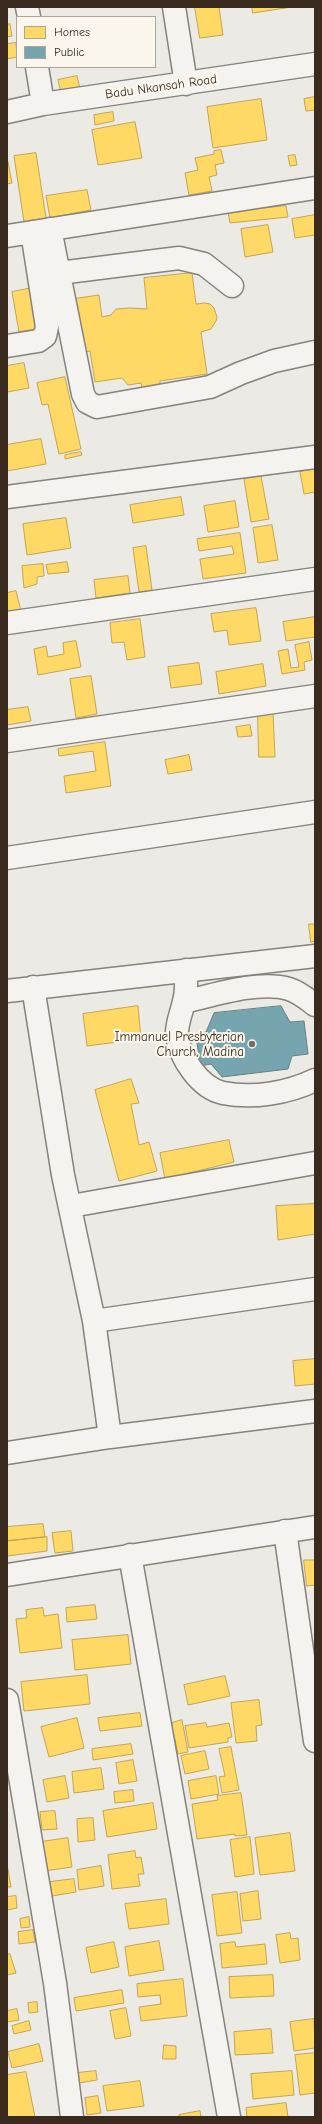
<!DOCTYPE html>
<html>
<head>
<meta charset="utf-8">
<style>
	body { margin:0 }
	#map { position:relative; width:322px; height:2124px; overflow:hidden; background:#eceae4; font-family:"Comic Neue",sans-serif }
	canvas { display:block }
	.frame { position:absolute; inset:0; border:8px solid #3b2a1e; pointer-events:none }
	.legend { position:absolute; left:16px; top:16px; width:140px; height:52px; box-sizing:border-box; background:#fbf7ec; border:1px solid #aea59a; margin:0; padding:5px 7px; list-style:none; font-size:12px; color:#3b2a1e }
	.legend li { display:flex; align-items:center; gap:8px; height:20px }
	.legend b { width:20px; border:1px solid #aea59a }
</style>
</head>
<body>
<div id="map">
<canvas width="322" height="2124"></canvas>
<div class="frame"></div>
<ul class="legend">
<li><b style="height:11px;background:#ffd966"></b>Homes</li>
<li><b style="height:11px;background:#76a5af"></b>Public</li>
</ul>
</div>
<script>
const g = document.querySelector('canvas').getContext('2d');
g.lineJoin = 'round';
function paint(path, color) {
  g.fillStyle = color;
  g.fill(path, 'evenodd');
}
function strokePath(path, color, width, dash) {
  g.strokeStyle = color;
  g.lineWidth = width;
  g.lineCap = dash ? 'butt' : 'round';
  g.setLineDash(dash || []);
  g.stroke(path);
}
function drawText(font, color, halo, rows, align = 'center') {
  g.font = font + ' "Comic Neue",sans-serif';
  g.lineWidth = 4;
  g.setLineDash([]);
  g.textBaseline = 'middle';
  g.strokeStyle = halo;
  g.fillStyle = color;
  for (const [text, x, y, turn = 0] of rows) {
    g.save();
    g.translate(x, y);
    g.rotate((+turn || 0) * Math.PI / 180);
    g.textAlign = isNaN(turn) ? turn : align;
    if (halo) g.strokeText(text, 0, 0);
    g.fillText(text, 0, 0);
    g.restore();
  }
}
const homes = new Path2D(`
	M195,7h24l4,28 -23,3z
	M252,7h40l-39,6z
	M10,24l2,12 -5,1v-12z
	M16,43l1,14 -10,2v-15z
	M77,76l3,13 -19,4 -3,-13z
	M315,97v13l-9,1 -2,-12z
	M261,99l6,41 -54,8 -6,-41z
	M113,112l1,9 -19,4 -1,-10z
	M135,122l7,36 -44,7 -6,-35z
	M221,150l3,13 -9,2 2,10 -8,2 3,14 -23,4 -4,-22 13,-3 -3,-12 19,-4v-3z
	M36,153l10,65 -22,4 -10,-66z
	M295,155l2,10 -7,1 -2,-10z
	M8,162l4,21 -5,1v-21z
	M87,190l4,20 -41,8 -4,-22z
	M286,206l2,11 -58,6 -2,-11z
	M315,215v20l-20,3 -3,-19z
	M268,225l5,27 -28,5 -4,-28z
	M192,273l4,31 9,-1 5,1 4,4 3,9 -1,4 -5,8 -10,3 6,42 -47,7v5l-18,3 -1,-6 -13,2 -6,-7 -27,4 -5,-31 -10,2 -8,-54 27,-4 3,22 9,-2 5,-6 14,-1 17,1 -3,-31z
	M32,288l8,40 -21,4 -7,-40z
	M24,363l5,25 -22,4v-26z
	M65,377l16,72 -22,5 -11,-50 -6,1 -5,-22z
	M41,439l5,25 -39,7v-26z
	M81,452l1,3 -17,4v-4z
	M315,469v23l-11,2 -4,-22z
	M261,476l8,43 -18,3 -7,-43z
	M181,497l3,18 -51,8 -3,-18z
	M235,501l4,26 -31,5 -4,-26z
	M66,518l5,30 -44,7 -4,-31z
	M272,525l6,35 -20,3 -5,-35z
	M240,533l6,40 -43,6 -3,-20 34,-5 -2,-8 -33,5 -2,-12z
	M146,546l6,44 -13,2 -6,-44z
	M67,562l2,10 -21,2 -2,-9z
	M43,564l1,12 -7,1v7l-13,4 -2,-22z
	M128,576l2,17 -34,5 -2,-18z
	M16,591l5,20 -14,3v-21z
	M256,608l5,33 -32,4 -2,-15 -13,2 -3,-18z
	M315,617v20l-29,4 -3,-19z
	M140,619l5,38 -18,3 -3,-18 -12,1 -2,-20z
	M76,641l5,26 -43,8 -4,-26 12,-3 2,11 16,-3 -1,-11z
	M309,642l3,18 -8,2 1,8 -23,4 -4,-23 10,-2 3,19 8,-1 -4,-22z
	M199,663l3,21 -31,4 -3,-21z
	M263,664l3,22 -47,8 -3,-22z
	M91,676l6,38 -21,4 -6,-39z
	M28,707l3,14 -24,4v-15z
	M258,713h15l2,44h-16z
	M250,725l2,11 -14,1 -2,-10z
	M105,742l6,44 -45,7 -2,-17 32,-5 -3,-20 -34,5 -1,-7z
	M189,755l3,15 -24,4 -3,-14z
	M309,924h6v17l-4,1z
	M138,1006l3,33 -54,7 -4,-32z
	M131,1079l8,24 -8,1 8,41 10,-3 8,29 -38,10 -24,-91z
	M229,1140l5,22 -69,17 -5,-26z
	M315,1204v30l-37,6 -2,-34z
	M315,1359v25l-20,2 -2,-25z
	M43,1524l2,13 -38,4v-14z
	M71,1531l2,20 -18,2 -3,-20z
	M47,1537v14l-40,5v-15z
	M304,1560h11v25l-8,1z
	M95,1605l2,14 -30,3 -1,-14z
	M43,1608l1,8 14,-2 4,34 -42,5 -4,-34 11,-1 -1,-8z
	M128,1635l3,29 -56,6 -3,-30z
	M87,1675l3,29 -66,7 -3,-29z
	M225,1676l5,20 -42,9 -4,-20z
	M259,1700l3,25 -6,1 1,15 -21,2 -5,-40z
	M140,1713l2,13 -42,5 -2,-13z
	M77,1718l7,30 -35,9 -8,-30z
	M182,1720l6,32 -10,2 -4,-19h-3l-2,-8h3v-4z
	M206,1723l1,4 22,-4 3,14 -4,1v4l-39,6 -4,-22z
	M131,1744l2,10 -40,6 -1,-11z
	M231,1747l8,43 -17,3 -3,-16 6,-1 -6,-27z
	M205,1751l4,18 -24,5 -4,-18z
	M133,1760l4,21 -18,3 -3,-21z
	M101,1768l3,21 -30,4 -2,-21z
	M65,1776l4,22 -22,4 -4,-22z
	M216,1776l3,18 -28,5 -3,-18z
	M133,1790l1,11 -19,2 -1,-11z
	M241,1793l6,42 -12,1v-2l-38,5 -5,-35 26,-4 -1,-4z
	M153,1803l4,26 -50,8 -4,-26z
	M55,1811l2,18 -15,1 -2,-18z
	M93,1818l2,22 -17,2 -1,-23z
	M290,1833l5,38 -35,4 -5,-37z
	M250,1837l4,37 -19,3 -5,-37z
	M68,1838l4,29 -27,4 -4,-29z
	M135,1851l1,7 5,-1 3,17h-6l2,12 -28,3 -4,-34z
	M7,1864l4,23h-4z
	M101,1866l3,20 -25,4 -2,-20z
	M74,1879l2,13 -24,4 -2,-14z
	M258,1891l3,28 -18,2 -3,-27z
	M237,1892l5,41 -25,3 -5,-41z
	M16,1896l1,12 -10,2v-13z
	M166,1899l3,25 -40,5 -4,-25z
	M29,1917l1,10 -9,1 -1,-9z
	M33,1930l2,12 -16,2 -1,-12z
	M290,1933l1,6 7,-1 2,22 -20,3 -4,-28z
	M159,1941l5,29 -35,6 -4,-29z
	M114,1942l5,25 -28,6 -5,-25z
	M235,1942l1,5 29,-3 2,20 -45,4 -2,-24z
	M10,1954l6,19 -9,2v-20z
	M273,1975l1,21 -44,2 -1,-21z
	M183,1979l4,37 -46,5 -2,-14 22,-3 -1,-9 -22,2 -1,-13z
	M122,1990l2,13 -48,8 -2,-13z
	M37,2002l1,10 -9,1 -1,-10z
	M126,2008l5,28 -16,3 -5,-28z
	M17,2009l2,11 -12,2v-11z
	M314,2019l1,29 -21,3 -4,-29z
	M29,2021l2,9 -17,4 -2,-8z
	M271,2029l2,24 -38,2 -1,-23z
	M39,2044l4,17 -31,7 -4,-16z
	M164,2045l12,1v13h-13z
	M315,2053v40l-15,2 -5,-40z
	M96,2071l1,9 -18,3 -2,-10z
	M292,2071l2,24 -41,4 -2,-25z
	M26,2072l9,45h-28v-42z
	M140,2081l4,25 -37,5 -4,-25z
	M98,2096l3,17 -14,2 -2,-17z
	M286,2103l2,14h-41l-1,-9z
	M200,2111l1,6h-22v-2z`);
const public = new Path2D(`
	M281,1006l9,16 14,-1 4,33 -16,2 -4,13 -66,8 -11,-13 -11,2 -4,-32 10,-2 8,-19z`);
const minor = new Path2D(`
	M27,7l2,10
	M174,7l12,77
	M37,67l6,37
	M7,112l36,-8 272,-40
	M50,229l33,165 4,8 10,5 113,-20 31,-14 33,-12 41,-9
	M7,236l308,-48
	M59,273l120,-15 25,6 28,22
	M7,346l31,-5 7,-5 2,-9 -15,-95
	M7,497l308,-40
	M7,623l308,-44
	M7,741l308,-45
	M7,858l308,-46
	M186,970c0,11 1,21 -2,31 -2,11 -8,23 -7,35 3,22 23,52 46,57 30,6 65,0 92,-13
	M33,987l30,188 31,146 16,116
	M7,991l308,-35
	M184,1002c30,-7 75,-22 105,-13 10,3 18,10 26,16
	M71,1206l244,-43
	M94,1321l221,-32
	M7,1453l103,-16 205,-26
	M285,1531l30,210
	M130,1555l99,562
	M7,1575l308,-48
	M7,1700l48,283 17,134`);
const markers = [
	[252,1044,4,"#796d63"]
];
const streetNames = [
	["Badu Nkansah Road",161,87,-8]
];
const poiNames = [
	["Immanuel Presbyterian",244,1037],
	["Church, Madina",244,1052]
];
paint(homes, '#ffd966');
strokePath(homes, '#c4a450', 1);
paint(public, '#76a5af');
strokePath(public, '#648084', 1);
strokePath(minor, '#86827c', 25);
strokePath(minor, '#f4f3ef', 22);
for (const [x, y, r, color] of markers) {
  const dot = new Path2D();
  dot.arc(x, y, r, 0, 2 * Math.PI);
  g.fillStyle = color;
  g.fill(dot);
  strokePath(dot, '#fbf7ec', 1.5);
}
drawText('13px', '#3b2a1e', '#fbf7ec', streetNames);
drawText('13px', '#3b2a1e', '#fbf7ec', poiNames, 'right');
</script>
</body>
</html>
